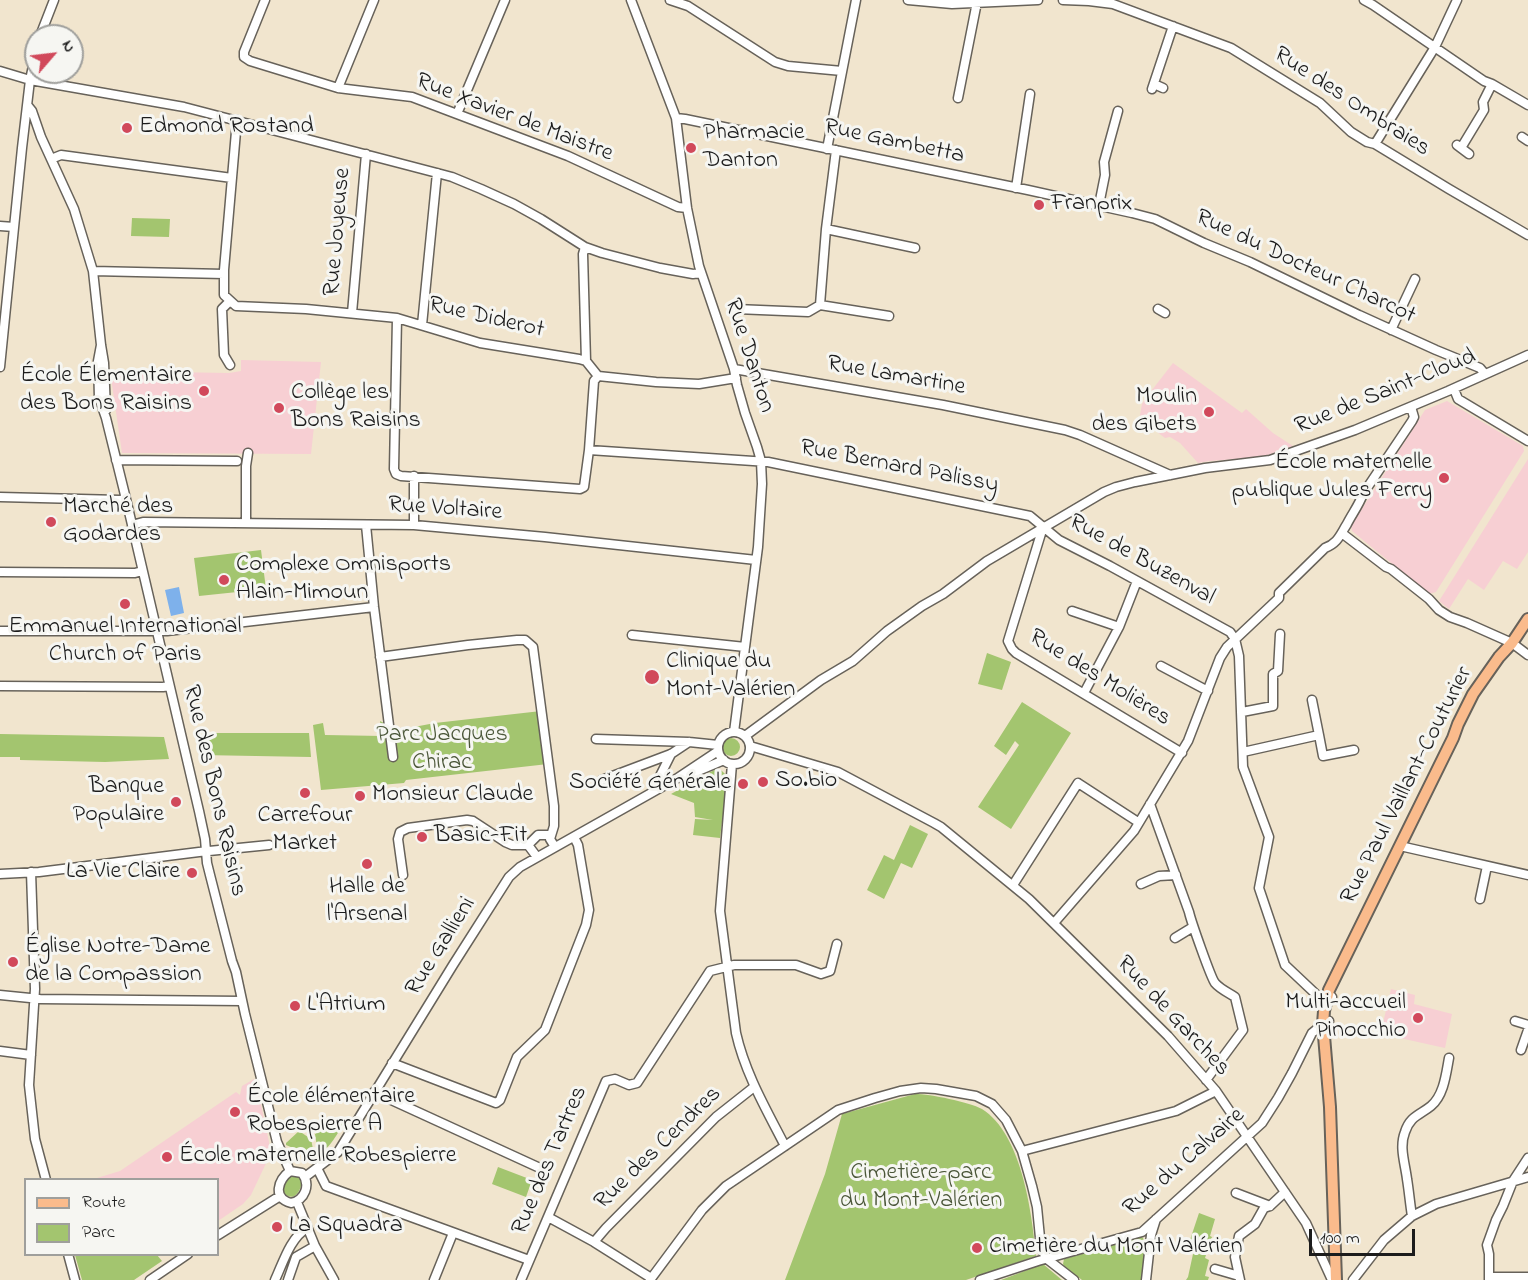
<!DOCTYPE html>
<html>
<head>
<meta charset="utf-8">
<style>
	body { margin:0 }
	#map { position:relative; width:1528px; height:1280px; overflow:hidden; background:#f1e5ce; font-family:"Indie Flower",sans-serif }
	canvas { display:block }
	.legend { position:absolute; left:24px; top:1178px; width:195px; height:78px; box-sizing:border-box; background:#f6f6f2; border:2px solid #9f9f9c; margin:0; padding:8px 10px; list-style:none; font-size:18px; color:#1c1c1c }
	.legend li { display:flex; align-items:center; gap:12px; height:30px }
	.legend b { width:30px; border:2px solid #9f9f9c }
	.north { position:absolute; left:24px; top:24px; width:60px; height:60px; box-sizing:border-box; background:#f6f6f2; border:2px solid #9f9f9c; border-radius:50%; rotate:62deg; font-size:16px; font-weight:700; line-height:24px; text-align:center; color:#1c1c1c }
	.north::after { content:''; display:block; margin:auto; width:21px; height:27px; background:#d1495b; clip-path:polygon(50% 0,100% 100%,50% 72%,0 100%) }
	.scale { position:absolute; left:1309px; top:1229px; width:106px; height:27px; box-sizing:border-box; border:3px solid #1c1c1c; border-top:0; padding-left:8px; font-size:18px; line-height:21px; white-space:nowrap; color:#1c1c1c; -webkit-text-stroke:4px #f6f6f2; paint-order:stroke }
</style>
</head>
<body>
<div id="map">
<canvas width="1528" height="1280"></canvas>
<ul class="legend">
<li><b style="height:8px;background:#fabb8c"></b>Route</li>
<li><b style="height:16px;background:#a3c56f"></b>Parc</li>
</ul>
<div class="north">N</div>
<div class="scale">100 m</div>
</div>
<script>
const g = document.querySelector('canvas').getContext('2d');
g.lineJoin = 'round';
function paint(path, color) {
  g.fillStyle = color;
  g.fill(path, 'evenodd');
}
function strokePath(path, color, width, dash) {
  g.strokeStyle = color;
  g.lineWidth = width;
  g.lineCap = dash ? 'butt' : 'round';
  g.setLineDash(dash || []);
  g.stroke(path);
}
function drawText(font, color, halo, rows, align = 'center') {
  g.font = font + ' "Indie Flower",sans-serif';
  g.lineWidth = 6;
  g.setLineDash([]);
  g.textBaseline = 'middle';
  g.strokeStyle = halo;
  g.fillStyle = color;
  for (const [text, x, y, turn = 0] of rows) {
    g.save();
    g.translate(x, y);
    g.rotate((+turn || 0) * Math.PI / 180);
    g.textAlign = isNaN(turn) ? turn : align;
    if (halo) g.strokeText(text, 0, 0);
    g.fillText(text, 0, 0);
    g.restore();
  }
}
const built = new Path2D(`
	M241,360l80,2 -10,92 -189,-1 -12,-82 119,2 12,-2z
	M1173,363l69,50 4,-4 27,24 20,13 -31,11 -52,4 -12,2 -18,-20 -10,-6 -5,1 -21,-16 -4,-7 2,-11 3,-5z
	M1447,401l76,45 1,5 -88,141 -7,2 -77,-63 -1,-5 74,-116z
	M1528,459v93l-11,17 -14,-8 -19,29 -16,-11 -19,30 -10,-8z
	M1391,989l24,6 -1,9 38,10 -7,34 -54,-12 2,-11 -10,-2z
	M254,1079l3,7 12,56v15l-18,38 -8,9 -25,17v-41h-120l-1,-2 23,-7 116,-79 4,3 2,-9z`);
const green = new Path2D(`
	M132,218l38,1 -1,18 -38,-1z
	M261,550l5,39 -67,7 -5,-38z
	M987,653l24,9 -9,28 -24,-6z
	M1022,702l49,31 -60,96 -33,-22 41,-62 -4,-4 -9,14 -12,-9z
	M541,711l7,53 -142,16 -2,3 -83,7 -8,-65 10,-2 2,12 57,1 -2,-15 18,9 37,-7z
	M207,733h102l2,24 -110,-2v-11l5,-4z
	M0,734l164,3 5,22 -64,3 -85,-2v-3h-20z
	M722 747a9 9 0 1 1 18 0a9 9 0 1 1-18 0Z
	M716,769l6,2 4,4 -2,47h-2l-2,16 -27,-3 2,-16 18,1 -18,-3 -1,-14 -23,-9z
	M910,825l18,9 -16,34 -11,-5 -17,36 -17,-9 17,-35 10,5z
	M915,1094c15,0 54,8 67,15 40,25 50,104 54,147l-70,24h-181l40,-106 17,-60z
	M344,1118l1,3c-7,11 -15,29 -27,32l-3,-19 6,-4 5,-9z
	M299,1131l12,8 3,15 -2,2 -26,-11v-2z
	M498,1167l34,13 -6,17 -34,-13z
	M292,1175l6,1 4,6c-2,11 -9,21 -19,10 0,-8 2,-12 9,-17z
	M1199,1213l16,6 -5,17 2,1 -7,21 4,2 -4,16 4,1 -1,3h-22l2,-3 5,-23 -7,-2z
	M1142,1237l4,5 -4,38h-60l-18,-14 -1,-2 1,-5z
	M75,1255h82l5,6 -28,19h-52z
	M1043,1264l19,16h-61z`);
const water = new Path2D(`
	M179,587l5,26 -13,3 -6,-26z`);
const minor = new Path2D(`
	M265,0l-21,52v5l6,4 88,27 74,9 156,59 110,51 9,1
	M631,0l45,118 11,90 12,58 35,103 3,16 8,28 12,34 4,14 1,23 -4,63 -24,185
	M670,0l18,6 87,56 13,4 54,5
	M908,0l44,4 86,-4
	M1063,0l26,1 24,3 118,44 89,55 31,29 16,10 8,2 74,45 79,46
	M1364,0l9,5 111,76 8,3 36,21
	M40,36l14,-36
	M0,71l30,9 154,27 253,66 15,4 29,12 33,15 27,15 44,28 17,6 58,15 33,6 8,-1
	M1154,84l9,4
	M338,88l36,-88
	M1152,89l21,-63
	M958,98l19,-96
	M28,106l4,5 9,26 33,72 19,62 8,74 3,18 2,47
	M457,114l48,-114
	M676,118l9,1 343,71 104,23 23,6 49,24 46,19 109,53 77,35 44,18 5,6
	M237,120l-13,150v25l12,11 70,3 91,9 83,25 99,16 7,2 12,15 58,6 43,2 37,-6
	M1522,137l6,4
	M1375,144l60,-97 22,-47
	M1457,145l4,3 23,-38 -1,-8 9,-18
	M1461,148l8,6
	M827,149l29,-149
	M51,159l10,-4 171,23
	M1016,188l14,-94
	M1099,205l6,-30 -1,-13 14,-51
	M0,226l14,1
	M826,229l89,19
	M585,247l-2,7 3,107
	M93,271l131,3
	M230,301l-8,8 2,46 6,10
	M820,305l69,11
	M736,309l72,3 12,-7 6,-76 10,-79
	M1158,309l7,4
	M352,313l14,-159
	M397,318l-3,151 2,5 5,2 179,13 4,-2 5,-37 179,12 262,54 29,24 51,26 120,66 5,7 4,17 4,111 26,70 -10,51 26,77 35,33 7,1 5,-2
	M422,325l15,-152
	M1391,330l24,-51
	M101,345l-3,16 1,37 7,20 20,81 73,312 6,28 2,24 3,12 22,86 4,11 9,42 32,128 13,29
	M0,367l22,-219 8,-68 6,-28
	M734,369l209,36 122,25 15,5 90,40
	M1454,389l4,10 70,42
	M589,450l5,-69 4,-5
	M116,460l121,1
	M414,476v49
	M0,497l120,3 6,-1
	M246,523v-57l2,-13
	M132,525l11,-3 271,3 131,12 211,23
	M366,525l8,82 19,150
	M1043,527l-35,114 4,8 4,4 166,100
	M1343,534l43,33 5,2 38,30 10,11 11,7 17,6 45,20 16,12
	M0,572l135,1 7,-2
	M1072,611l47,16
	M0,631h167l207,-24
	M632,635l113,12
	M380,657l88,-12 49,-5h8l8,7 21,159v20l-4,13 5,8
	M1161,666l47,25
	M0,686l163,1 6,-1
	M1084,693l35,-66 18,-46
	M1242,712l31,-6v-32l5,-3 2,-37
	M718 748a16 16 0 1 1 32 0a16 16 0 1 1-32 0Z
	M1319,735l4,21 31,-6
	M745,736l76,-56 32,-19 34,-30 35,-25 21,-12 44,-33 117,-69 12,-5 19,-5 70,-14 65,-8 85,-30 93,-39 80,-36
	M596,739l93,3 29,3
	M750,746l88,26 96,51 7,4 88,72 139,137 48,55 90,132 26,57
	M1243,752l76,-17 -7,-35
	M732,764l-12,147 16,122c9,40 30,76 49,113
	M691,774l33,-14
	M602,780l69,-26 18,-12
	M660,788l-3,-6 14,-28
	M1150,804l39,108c2,9 22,66 26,71 5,6 14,10 20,14l8,33 -37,50
	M528,845l10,-10h13
	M1400,846l128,29
	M31,872l4,117 -6,96 6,54 11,41
	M0,874l39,-2 160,-20 70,-7
	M403,875l-5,-36 2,-7 8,-4 59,-8 6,1 32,21 7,3h16l9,12
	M1141,884l18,-8 17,-1
	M1013,885l65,-102 60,39
	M1480,899l7,-33
	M1054,923l80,-92 54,-90 32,-83 7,-11 52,-49v-5l46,-45c13,-5 15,-13 22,-24 5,-10 12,-19 16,-30l49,-73 2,-4 -3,-10
	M1175,938l18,-11
	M0,995l40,4 202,2
	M1515,1021l13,4
	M1521,1050l7,-20
	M0,1051l31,4
	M392,1063l104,40 4,-3 17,-43 28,-27 41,-105 3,-15 -11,-65 -4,-8
	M374,1092l168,77
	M1022,1151l154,-40 40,-20
	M317,1168l9,18 203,74
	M290,1171l12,2c9,12 3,27 -11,30 -19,-5 -13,-23 -1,-32z
	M305,1177l33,-25 115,-187 56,-88 11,-10 156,-88 42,-28
	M1236,1193l34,13
	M297,1202l18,44 19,34
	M1412,1216c-2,-12 -3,-25 -5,-37 -2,-16 -8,-32 -2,-47 5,-16 15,-17 26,-26 13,-11 15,-32 18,-48
	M548,1217l46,25 57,36
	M218,1235l62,-39
	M594,1242l12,-14 110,-111 38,-30
	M68,1254l7,26
	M1215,1269l24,7
	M1490,1277h38
	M150,1280l38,-26
	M275,1280c8,-17 15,-42 32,-52
	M288,1280l8,-23 19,-11
	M434,1280l19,-47
	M521,1280l85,-199 9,-2 14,6 8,-2 73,-112 24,-6h62l25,9 9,-3 7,-27
	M650,1280l52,-70 24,-24 112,-76 37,-12 25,-7 21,-3 15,1 40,7 16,8 14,16 16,31 10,35 5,21 4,41 6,11 27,21
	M980,1280l58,-19 104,-29 120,-109 16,-25 14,-25 20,-40 11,-9 6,-3
	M1146,1280l5,-45 5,-16
	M1240,1280l-5,-23 4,-21 16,-12 9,-16 6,-2 15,-14
	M1353,1280l31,-40 28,-24 24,-12 92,-27
	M1489,1280v-26l-2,-9 9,-25 7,-14 10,-25 15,-23`);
const major = new Path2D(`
	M1336,1280l-6,-173 -7,-83 1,-13 5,-21 124,-252 5,-14 15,-30 26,-37 13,-14 16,-24`);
const markers = [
	[127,128,6,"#d1495b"],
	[691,148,6,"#d1495b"],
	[1039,205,6,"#d1495b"],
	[204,391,6,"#d1495b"],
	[279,408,6,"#d1495b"],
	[1209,412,6,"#d1495b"],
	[1444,478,6,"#d1495b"],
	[51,522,6,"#d1495b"],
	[224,580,6,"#d1495b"],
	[125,604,6,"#d1495b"],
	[652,677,8,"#d1495b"],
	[763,782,6,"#d1495b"],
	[743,784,6,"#d1495b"],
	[305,793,6,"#d1495b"],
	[360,796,6,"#d1495b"],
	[176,802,6,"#d1495b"],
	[422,837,6,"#d1495b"],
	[367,864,6,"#d1495b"],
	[192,873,6,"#d1495b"],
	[13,962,6,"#d1495b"],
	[295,1006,6,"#d1495b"],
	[1418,1018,6,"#d1495b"],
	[235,1112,6,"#d1495b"],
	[167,1157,6,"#d1495b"],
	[277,1227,6,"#d1495b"],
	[977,1248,6,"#d1495b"]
];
const streetNames = [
	["Rue des Ombraies",1351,103,33],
	["Rue Xavier de Maistre",514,119,21],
	["Rue Gambetta",894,143,12],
	["Rue Joyeuse",339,232,-85],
	["Rue du Docteur Charcot",1305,268,25],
	["Rue Diderot",486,319,13],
	["Rue Danton",748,356,72],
	["Rue Lamartine",896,377,10],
	["Rue de Saint-Cloud",1386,393,-22],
	["Rue Bernard Palissy",899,468,11],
	["Rue Voltaire",445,510,4],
	["Rue de Buzenval",1141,561,29],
	["Rue des Molières",1099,679,32],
	["Rue Paul Vaillant-Couturier",1408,786,-63],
	["Rue des Bons Raisins",213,791,77],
	["Rue Gallieni",442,947,-58],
	["Rue de Garches",1172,1017,47],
	["Rue des Cendres",659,1149,-44],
	["Rue des Tartres",551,1161,-67],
	["Rue du Calvaire",1185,1163,-41]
];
const poiNames = [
	["Edmond Rostand",139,128],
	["Pharmacie",703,134],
	["Danton",703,162],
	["Franprix",1051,205],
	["École Élementaire",192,377,"right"],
	["des Bons Raisins",192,405,"right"],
	["Collège les",291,394],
	["Bons Raisins",291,422],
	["Moulin",1197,398,"right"],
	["des Gibets",1197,426,"right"],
	["École maternelle",1432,464,"right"],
	["publique Jules Ferry",1432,492,"right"],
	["Marché des",63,508],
	["Godardes",63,536],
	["Complexe Omnisports",236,566],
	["Alain-Mimoun",236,594],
	["Emmanuel International",125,628,"center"],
	["Church of Paris",125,656,"center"],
	["Clinique du",666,663],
	["Mont-Valérien",666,691],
	["So.bio",775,782],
	["Société Générale",731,784,"right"],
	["Banque",164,788,"right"],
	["Populaire",164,816,"right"],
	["Monsieur Claude",372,796],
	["Carrefour",305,817,"center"],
	["Market",305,845,"center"],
	["Basic-Fit",434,837],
	["La Vie Claire",180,873,"right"],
	["Halle de",367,888,"center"],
	["l'Arsenal",367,916,"center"],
	["Église Notre-Dame",25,948],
	["de la Compassion",25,976],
	["Multi-accueil",1406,1004,"right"],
	["Pinocchio",1406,1032,"right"],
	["L'Atrium",307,1006],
	["École élémentaire",247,1098],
	["Robespierre A",247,1126],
	["École maternelle Robespierre",179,1157],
	["La Squadra",289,1227],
	["Cimetière du Mont Valérien",989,1248]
];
const parkNames = [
	["Parc Jacques",442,736],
	["Chirac",442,764],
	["Cimetière-parc",921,1174],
	["du Mont-Valérien",921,1202]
];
paint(built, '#f7cfd3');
paint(green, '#a3c56f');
paint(water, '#7eb1eb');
strokePath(minor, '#67625a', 11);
strokePath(major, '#67625a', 14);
strokePath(minor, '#fff', 8);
strokePath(major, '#fabb8c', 10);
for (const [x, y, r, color] of markers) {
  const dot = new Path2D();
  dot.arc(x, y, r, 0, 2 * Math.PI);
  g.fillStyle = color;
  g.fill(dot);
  strokePath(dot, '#f6f6f2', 2);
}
drawText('24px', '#1c1c1c', '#f6f6f2', streetNames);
drawText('24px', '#1c1c1c', '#f6f6f2', poiNames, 'left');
drawText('24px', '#4b5739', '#f6f6f2', parkNames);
</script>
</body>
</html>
